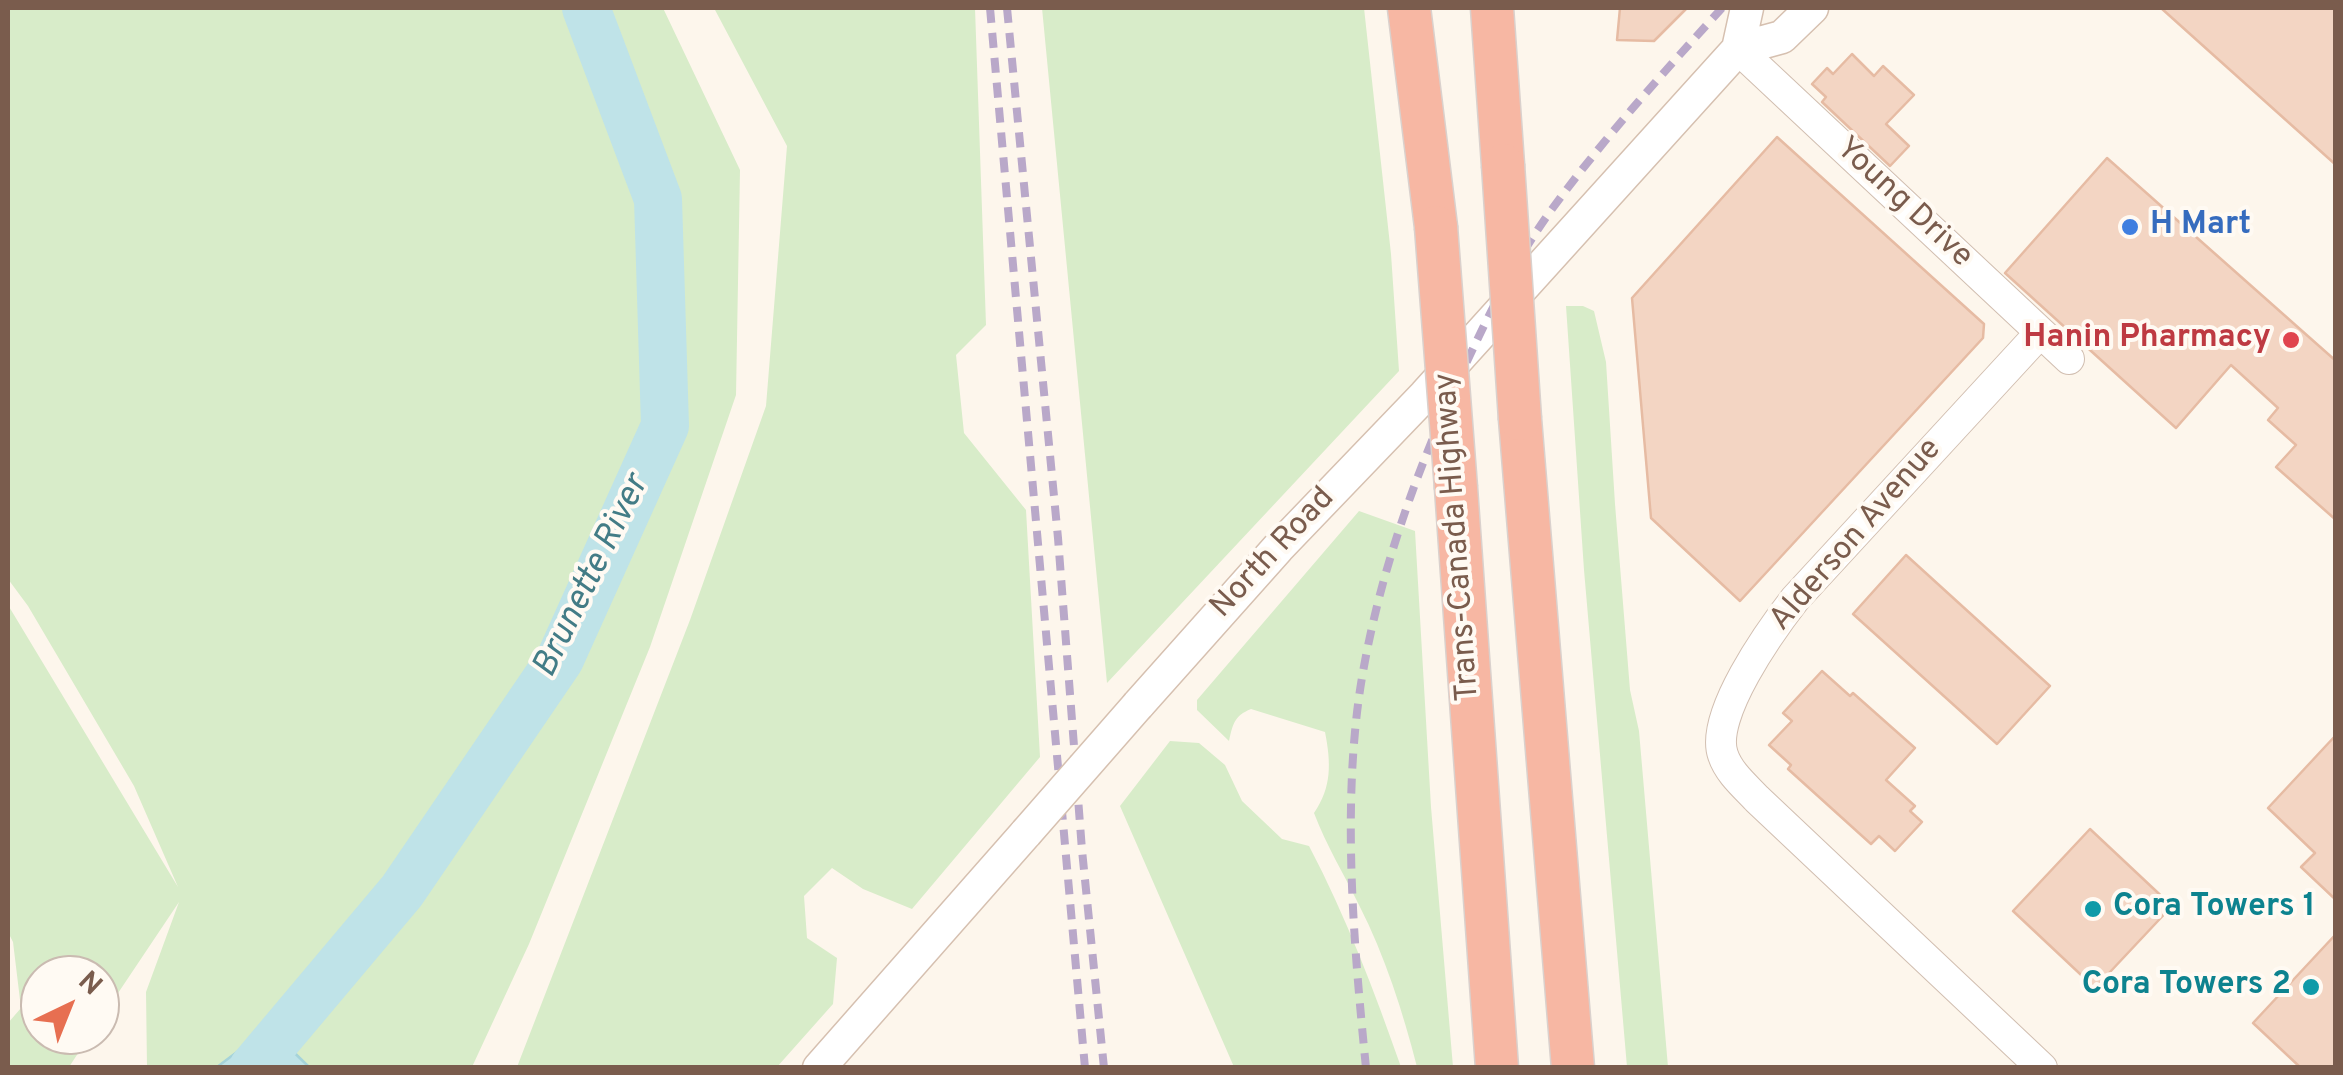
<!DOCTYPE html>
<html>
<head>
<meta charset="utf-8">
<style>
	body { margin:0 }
	#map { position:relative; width:2343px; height:1075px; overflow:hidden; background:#fdf6ec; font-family:Overpass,sans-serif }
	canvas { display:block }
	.frame { position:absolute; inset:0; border:10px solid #7a5c4d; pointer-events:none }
	.north { position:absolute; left:20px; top:955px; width:100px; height:100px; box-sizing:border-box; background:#fffaf3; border:2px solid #cabbb1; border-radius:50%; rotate:43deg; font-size:28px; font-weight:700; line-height:40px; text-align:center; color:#7a5c4d }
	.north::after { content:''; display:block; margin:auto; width:35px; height:45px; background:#e76f51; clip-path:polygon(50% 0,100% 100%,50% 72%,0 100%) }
</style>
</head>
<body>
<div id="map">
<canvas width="2343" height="1075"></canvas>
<div class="frame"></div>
<div class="north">N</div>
</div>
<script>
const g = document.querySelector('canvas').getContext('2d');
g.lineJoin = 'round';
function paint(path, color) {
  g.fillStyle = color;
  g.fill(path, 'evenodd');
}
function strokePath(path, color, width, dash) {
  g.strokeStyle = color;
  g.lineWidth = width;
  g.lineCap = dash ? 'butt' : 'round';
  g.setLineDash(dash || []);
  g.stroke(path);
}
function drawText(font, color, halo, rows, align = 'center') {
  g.font = font + ' Overpass,sans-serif';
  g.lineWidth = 8;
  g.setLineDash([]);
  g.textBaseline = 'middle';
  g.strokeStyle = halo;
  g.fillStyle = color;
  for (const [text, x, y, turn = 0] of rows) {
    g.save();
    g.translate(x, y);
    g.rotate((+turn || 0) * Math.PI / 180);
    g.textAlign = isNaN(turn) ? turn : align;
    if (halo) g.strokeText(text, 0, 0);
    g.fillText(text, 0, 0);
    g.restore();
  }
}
const green = new Path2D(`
	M8,8h655l77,162 -4,225 -86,252 -121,297 -57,123h-325l-1,-75 33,-90 -79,118v-45h-60v60h50l-21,32h-61v-44l13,-15 -8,-66 -5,-10v-327l170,282 -44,-101 -106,-180 -20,-27z
	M714,8h261l11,317 -30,30 8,78 62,77 14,247 -128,152 -49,-20 -31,-21 -28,28 3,42 30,20 -4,46 -56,63h-260l173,-447 76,-214 21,-260z
	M1042,8h322l27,246 8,117 -292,312z
	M1566,306h17l11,5 12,51 9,142 15,186 9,41 29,336h-41l-43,-497z
	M1359,511l56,20 16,276 22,260h-36c-14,-55 -32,-111 -58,-162 -15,-31 -33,-60 -45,-92 18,-26 17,-50 11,-81l-74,-23c-17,7 -18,15 -22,32l-32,-31v-10z
	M1170,741l29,2 26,22 17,36 40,38 27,7c37,70 66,147 92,221h-167l-114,-261z`);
const water = new Path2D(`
	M269,1028l40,39h-92z`);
const river = new Path2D(`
	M253,1068l149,-177 158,-232 105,-233 -7,-227 -72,-191`);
const building = new Path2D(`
	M1620,8h67l-33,33 -37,-1z
	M2161,8h175v157z
	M1852,54l22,22 9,-10 31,29 -28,29 23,22 -19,20 -68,-64 4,-5 -14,-13 15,-16 6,6z
	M1777,137l207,187 -1,14 -243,263 -89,-83 -19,-220z
	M2107,158l229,203v159l-60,-53 20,-22 -28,-25 10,-12 -47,-43 -55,63 -171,-155z
	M1906,555l144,131 -53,58 -144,-130z
	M1822,671l28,25 3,-3 62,55 -29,32 29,26 -5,5 12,11 -27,29 -16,-15 -8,8 -83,-75 3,-4 -22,-20 23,-24 -9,-8z
	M2336,735v165l-35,-33 14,-14 -47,-45z
	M2090,829l82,77 -77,82 -82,-77z
	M2336,934v134h-35l-48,-45z`);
const tertiary = new Path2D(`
	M1738,49l331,310
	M2040,333l-245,266c-24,31 -86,117 -72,156 6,18 22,31 34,44l285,269`);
const secondary = new Path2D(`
	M1738,49l44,-12 30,-29
	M1138,705l140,-157 147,-153 313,-346 9,-41
	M819,1068l207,-235`);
const motorway = new Path2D(`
	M1409,8l27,219
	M1492,8l11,157
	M1520,419l53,649
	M1456,488l41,580`);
const rail = new Path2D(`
	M990,8l95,1060
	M1007,8l51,530 24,312 22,218
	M1366,1068c-13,-131 -26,-279 -1,-407 18,-96 52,-191 93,-280 27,-59 55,-118 94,-172 52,-71 111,-136 170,-201`);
const secondaryBridge = new Path2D(`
	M1026,833l112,-128`);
const motorwayBridge = new Path2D(`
	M1503,165l17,254
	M1436,227l20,261`);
const markers = [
	[2130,227,10,"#3f7fe0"],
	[2291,340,10,"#e0444e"],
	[2093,909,10,"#0f9aa8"],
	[2311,987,10,"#0f9aa8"]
];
const streetNames = [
	["Young Drive",1903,204,43],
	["Alderson Avenue",1857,536,-49],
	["Trans-Canada Highway",1459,537,-94],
	["North Road",1274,554,-47]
];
const shopNames = [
	["H Mart",2150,227]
];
const healthNames = [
	["Hanin Pharmacy",2271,340]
];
const cultureNames = [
	["Cora Towers 1",2113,909],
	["Cora Towers 2",2291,987,"right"]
];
const waterNames = [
	["Brunette River",593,577,-64]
];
paint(green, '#d8ecc9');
paint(water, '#bfe3e8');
strokePath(water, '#a5d3da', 2.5);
strokePath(river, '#bfe3e8', 48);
paint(building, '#f3d5c3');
strokePath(building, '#e6bba3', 2.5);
strokePath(tertiary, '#d1beb0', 32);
strokePath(secondary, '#d6c0b0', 35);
strokePath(motorway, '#dad1cd', 45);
strokePath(tertiary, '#fff', 30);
strokePath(secondary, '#fff', 32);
strokePath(motorway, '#f7b7a3', 42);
strokePath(rail, '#b9a8c9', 8, [15, 10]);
strokePath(secondaryBridge, '#d6c0b0', 35, []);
strokePath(motorwayBridge, '#dad1cd', 45, []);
strokePath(secondaryBridge, '#fff', 32);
strokePath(motorwayBridge, '#f7b7a3', 42);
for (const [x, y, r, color] of markers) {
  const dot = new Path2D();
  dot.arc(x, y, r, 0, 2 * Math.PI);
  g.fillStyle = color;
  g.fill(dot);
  strokePath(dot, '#fffaf3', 4);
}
drawText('32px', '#7a5c4d', '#fffaf3', streetNames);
drawText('bold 32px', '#366cbe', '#fffaf3', shopNames, 'left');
drawText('bold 32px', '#be3a42', '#fffaf3', healthNames, 'right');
drawText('bold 32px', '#0d838f', '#fffaf3', cultureNames, 'left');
drawText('italic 35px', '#437c86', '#fffaf3', waterNames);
</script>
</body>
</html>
